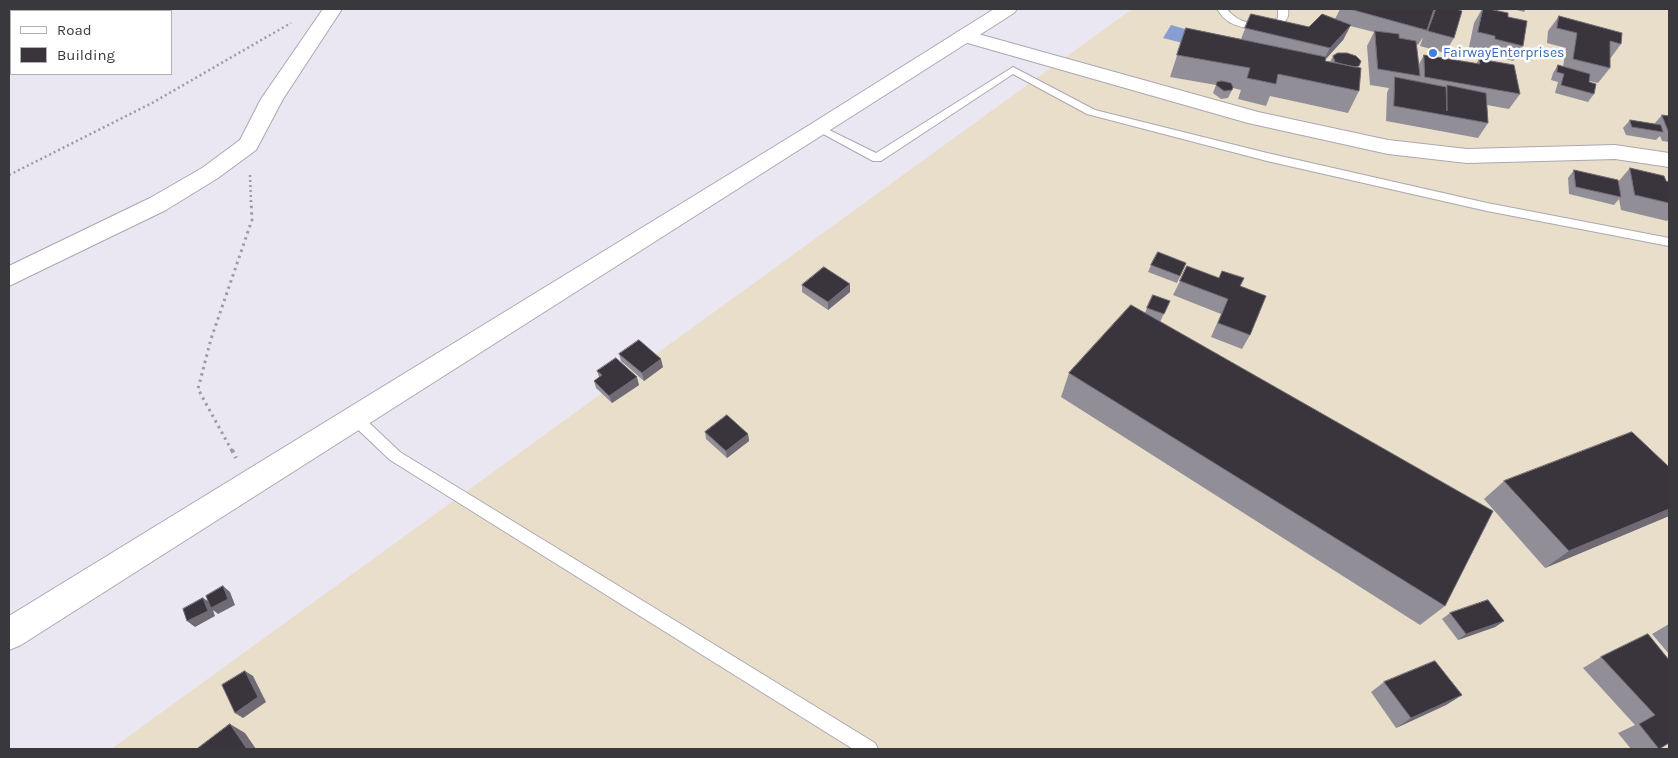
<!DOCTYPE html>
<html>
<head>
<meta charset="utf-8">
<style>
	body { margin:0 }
	#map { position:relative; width:1678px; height:758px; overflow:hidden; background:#ebe7f2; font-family:Karla,sans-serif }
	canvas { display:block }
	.frame { position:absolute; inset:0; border:10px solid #39383c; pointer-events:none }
	.legend { position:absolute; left:10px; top:10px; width:162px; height:65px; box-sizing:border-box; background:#fff; border:1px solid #b0afb1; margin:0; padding:6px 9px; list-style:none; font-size:15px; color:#39383c }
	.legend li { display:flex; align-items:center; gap:10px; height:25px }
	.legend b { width:25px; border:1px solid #b0afb1 }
</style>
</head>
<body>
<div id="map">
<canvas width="1678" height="758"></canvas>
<div class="frame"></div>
<ul class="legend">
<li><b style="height:6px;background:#fff"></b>Road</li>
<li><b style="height:14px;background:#3a353d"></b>Building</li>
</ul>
</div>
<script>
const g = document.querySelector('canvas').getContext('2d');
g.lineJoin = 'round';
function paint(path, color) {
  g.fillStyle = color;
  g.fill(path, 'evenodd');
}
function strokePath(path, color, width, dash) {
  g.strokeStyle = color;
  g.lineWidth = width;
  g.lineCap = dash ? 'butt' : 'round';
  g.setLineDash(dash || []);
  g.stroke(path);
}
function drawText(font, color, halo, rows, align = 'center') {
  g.font = font + ' Karla,sans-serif';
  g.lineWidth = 5;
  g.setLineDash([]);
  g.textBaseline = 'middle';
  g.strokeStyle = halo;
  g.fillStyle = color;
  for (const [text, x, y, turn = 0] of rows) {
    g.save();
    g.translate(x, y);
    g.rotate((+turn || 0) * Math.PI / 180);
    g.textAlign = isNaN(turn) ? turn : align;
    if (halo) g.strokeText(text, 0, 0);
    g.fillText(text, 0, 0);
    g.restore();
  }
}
const industrial = new Path2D(`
	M1132,9h537v740h-1558z`);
const water = new Path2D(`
	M1171,25l49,14 -6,12 -51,-13z`);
const pathFar2 = new Path2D(`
	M9,175l143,-72 139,-80
	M250,175l1,27`);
const pathFar1 = new Path2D(`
	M232,451l-34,-62 13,-50 41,-119 -1,-19`);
const path = new Path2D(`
	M232,450l4,8`);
const service = new Path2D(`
	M1217,9h10c12,16 33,18 51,9v-9h10c5,26 -43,22 -57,14 -6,-3 -10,-8 -14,-14z
	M1013,67l82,43 172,43 220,50 182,35v8l-182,-35 -220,-50 -180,-47 -74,-40 -132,87h-8l-59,-32 5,-4 4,2 53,26z
	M355,412l5,2 40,38 475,291 3,6h-25l-463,-289 -40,-38 -2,-4 2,-4z`);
const minor = new Path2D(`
	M323,9h19l-59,90 -27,51 -38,28 -52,32 -157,76v-20l141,-68 52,-30 38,-28 21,-41z
	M964,30l294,82 130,28 79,9 148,-4 54,8v14l-54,-8 -148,4 -79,-9 -140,-31 -291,-83 -3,-4 3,-4z`);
const trunk = new Path2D(`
	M994,9h23l-3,4 -993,632 -12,5v-34l802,-492z`);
const wall = new Path2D(`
	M1340,9h116l-2,29 -9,15 -25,-7 3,-9 -5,8 -2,-1 3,20 5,-9 52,9 3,-5 41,35 -11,15 -22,-4 1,18 -10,15 -92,-17 1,-28 2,-5 -19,-3 -3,-39 7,-14 -24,-6 -7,14 -17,19 -1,2 5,1 3,-6 25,12 1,23 -11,22 -78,-17 -4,10 -28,-7 3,-9 -8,-2 -5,10 -7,1 -8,-6 3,-8 -46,-8 16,-49 55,11 10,-25 58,13 26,-8z
	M1482,9h7l19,8 15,29 -10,15 -28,-7 1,-3 -17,-4 5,-24z
	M1513,9h13l-2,3z
	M1559,16l62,28 -11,15v9l-12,15 -9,-2 5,13 -6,8 -33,-9 3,-11 -7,-2 2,-7 5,-8 5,2 3,-19 -19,-5 1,-12z
	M1662,115l7,1v26l-7,-1 -2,-5 -4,4 -30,-5 -3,-7 7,-8 25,4v-1z
	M1630,168l39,14v36l-2,3 -46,-11 -2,-11 -5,6 -45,-11 -1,-16 6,-8 44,12z
	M1186,263l-9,20 -29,-11 3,-7z
	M1180,281l60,5 10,49 -8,14 -31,-12 10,-23 -48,-19z
	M802,285l48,7 -22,18 -26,-18z
	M1170,301l-10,21 285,284 -25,19 -359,-228 8,-24 76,-60 2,-5z
	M619,354l44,13 -19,14 -23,-20z
	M597,371l42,14 -27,18 -16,-15 -2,-7 5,-4z
	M705,432l43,2 1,7 -22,17 -21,-19z
	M1669,467v49l-124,52 -61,-69 20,-18z
	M1450,613l54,8 -9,6 -37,13 -16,-21z
	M1669,624v30l-17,-20z
	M1648,634l21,109 -11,6h-27l-13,-16 17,-8 -52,-57 18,-11z
	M1384,682l78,13 -16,10 -50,23 -25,-36z`);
const shadedWall = new Path2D(`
	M1351,25l-8,15 -21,23 8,-15z
	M850,284v8l-22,18v-8z
	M661,359l2,8 -19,14 -2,-8z
	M637,377l2,8 -27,18 -3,-7z
	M748,434l1,7 -22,17 -1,-7z
	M1669,509v7l-124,52 24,-17z
	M223,586l7,6 5,13 -17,9 -5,-4 2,6 -20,11 -8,-6 16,-23 8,5z
	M1504,621l-9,6 -37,13 8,-6z
	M245,671l8,5 13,26 -23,16 -8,-5z
	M1462,695l-16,10 -50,23 15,-10z
	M230,724l15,9 11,16h-9z`);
const building = new Path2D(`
	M1350,9h84l-7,21z
	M1436,9h20l6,2 -8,27 -26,-7z
	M1483,9h6l19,4v4l19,4 -4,25 -28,-7v-3l-17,-4z
	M1251,14l58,13 13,-13 29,11 -21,23 -85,-20z
	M1559,16l63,17 -1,11 -11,-3v27l-37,-9 4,-26 -20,-5z
	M1186,28l140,29 -1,4 36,7 -2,23 -81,-17 -2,10 -29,-6 3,-10 -73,-13z
	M1375,31l24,3v4l17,3 4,35 -42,-7z
	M1338,53h9l9,3 5,5 -2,5 -5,1 -16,-4 -3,-1 -2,-6z
	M1424,55l56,9 -1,-5 35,6 6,29 -95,-17z
	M1558,65l32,9 -1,8 7,2 -2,10 -33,-9 3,-11 -7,-2z
	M1395,77l51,10 1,24v-26l39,8 2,30 -94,-17z
	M1222,81l9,2 2,4 -1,3 -8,1 -8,-6 1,-3z
	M1662,115l7,1v17z
	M1630,120l31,5 2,7 -31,-5z
	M1630,168l34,8 2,5 3,1v21l-34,-8z
	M1574,170l44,10 3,17 -45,-10z
	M1158,252l28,11 -6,13 -29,-11z
	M1187,266l32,12 3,-7 22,7 -4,8 26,10 -16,39 -32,-12 10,-24 -48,-18z
	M824,267l26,17 -22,18 -26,-17z
	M1153,295l17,6 -6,13 -17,-6z
	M1131,305l362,206 -48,95 -376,-233z
	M639,340l22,19 -19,14 -23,-19z
	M616,358l21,19 -28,19 -15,-15 8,-6 -5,-4z
	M727,415l21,19 -22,17 -21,-19z
	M1632,432l37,35v42l-100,42 -65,-70z
	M223,586l5,13 -17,9 -5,-12z
	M203,598l5,13 -21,10 -4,-12z
	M1488,600l16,21 -38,13 -16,-21z
	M1648,634l21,26v83l-10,6 -20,-25 16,-9 -54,-58z
	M1435,661l27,34 -51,23 -27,-36z
	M245,671l13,26 -23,16 -13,-28z
	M230,724l17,25h-50z`);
const markers = [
	[1433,53,5,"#3f7fe0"]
];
const farShopnames = [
	["FairwayEnterprises",1443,53]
];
paint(industrial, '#e9deca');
paint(water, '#869ed1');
strokePath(service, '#aba7b1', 2);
strokePath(minor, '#aba7b1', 2);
strokePath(trunk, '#aba7b1', 2);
strokePath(pathFar2, '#9e9ba3', 2.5, [2, 3]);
strokePath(pathFar1, '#9e9ba3', 3, [2.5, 4]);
strokePath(path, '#9e9ba3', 4, [3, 4.5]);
paint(service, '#fff');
paint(minor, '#fff');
paint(trunk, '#fff');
paint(wall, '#928e98');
paint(shadedWall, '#6f6a73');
paint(building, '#3a353d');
strokePath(building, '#6f6a73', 1);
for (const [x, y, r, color] of markers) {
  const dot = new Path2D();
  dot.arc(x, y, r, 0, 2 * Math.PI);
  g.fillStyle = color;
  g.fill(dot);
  strokePath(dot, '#fff', 2);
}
drawText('14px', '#366cbe', '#fff', farShopnames, 'left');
</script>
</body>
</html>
